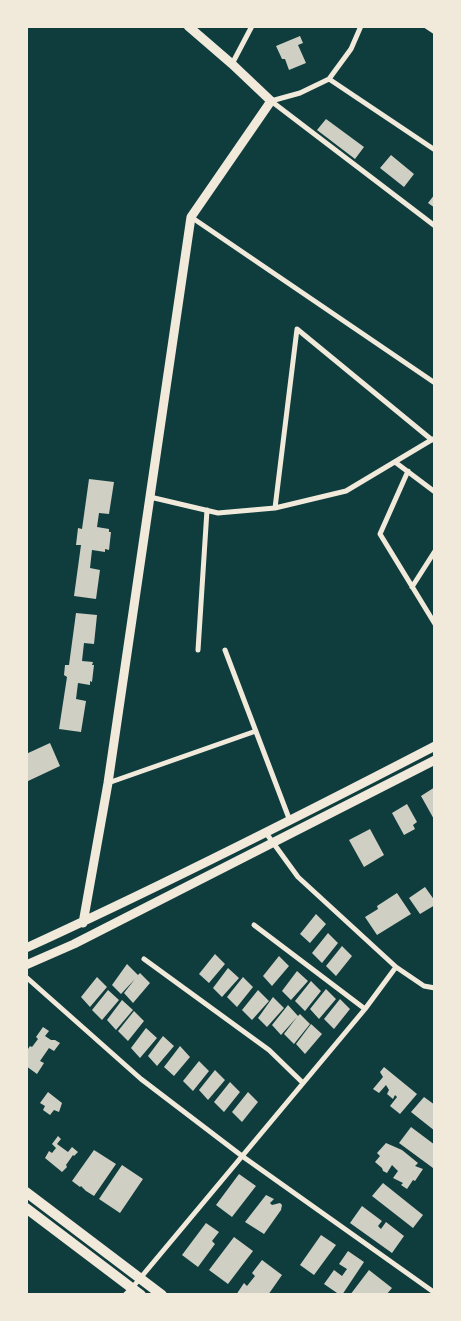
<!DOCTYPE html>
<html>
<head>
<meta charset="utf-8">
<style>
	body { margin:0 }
	#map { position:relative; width:461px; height:1321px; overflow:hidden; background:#0f3d3e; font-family:"Golos Text",sans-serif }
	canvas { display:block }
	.frame { position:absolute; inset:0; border:28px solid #f1e9da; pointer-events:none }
</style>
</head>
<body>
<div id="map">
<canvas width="461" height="1321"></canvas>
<div class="frame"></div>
</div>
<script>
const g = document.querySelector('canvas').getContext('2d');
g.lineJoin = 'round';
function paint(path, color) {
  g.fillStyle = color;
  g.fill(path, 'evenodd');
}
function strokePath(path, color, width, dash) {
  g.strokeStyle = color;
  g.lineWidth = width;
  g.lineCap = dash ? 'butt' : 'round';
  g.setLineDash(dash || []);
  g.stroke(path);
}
const building = new Path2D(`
	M300,36l3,7 -5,2 8,18 -17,7 -4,-11h-3l-6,-13z
	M326,119l38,28 -9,12 -38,-29z
	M391,155l23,19 -10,13 -24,-19z
	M435,194v14l-7,-5z
	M89,479l25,3 -5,32 -10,-1 -2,14 12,2v3h2l-2,18 -4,-1v3l-13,-2 -2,18 10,2 -4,29 -22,-3 7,-51h-5l2,-17 4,1z
	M76,613l21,2 -3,29 -10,-1 -2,18 11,1 -1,3h2l-2,17 -2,-1v4l-12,-2 -2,16 10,2 -5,31 -22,-3 8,-52 -3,-2 1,-10h4z
	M50,743l10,23 -34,16v-28z
	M435,787v34l-14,-25z
	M407,804l10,18 -4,3 2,4 -11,6 -12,-22z
	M370,829l14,26 -20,12 -15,-27z
	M425,887l10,14v4l-15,9 -11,-16z
	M397,893l14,21 -34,21 -12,-18 13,-8 -1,-3z
	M316,914l10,10 -16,19 -10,-9z
	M328,933l10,10 -16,20 -10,-10z
	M342,946l10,10 -16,20 -10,-10z
	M215,954l10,10 -16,19 -10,-9z
	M279,956l10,10 -17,20 -9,-10z
	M127,964l11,11 2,-2 10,10 -17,20 -9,-10 11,-14 -14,15 -9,-9z
	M228,968l11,10 -17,19 -9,-9z
	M297,971l11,10 -17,19 -9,-9z
	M97,977l10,10 -17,20 -9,-10z
	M243,977l10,10 -16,20 -10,-10z
	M311,981l10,10 -16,20 -10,-10z
	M326,989l10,10 -17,20 -9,-10z
	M108,990l11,10 -17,20 -10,-10z
	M258,990l11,11 -17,19 -10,-10z
	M273,997l11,11 -17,19 -9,-9z
	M340,999l10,10 -16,20 -10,-10z
	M122,1000l11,10 -17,20 -9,-10z
	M288,1005l10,11 2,-2 10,10 -16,20 -10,-10 13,-17 -16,18 -9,-10z
	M134,1011l10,10 -16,20 -10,-10z
	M311,1024l11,10 -17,20 -9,-10z
	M43,1027l6,4 -4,5 6,4h4l5,3 -6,8 -5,-3 -9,13 4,2 -7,11 -11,-8v-14l4,-6 2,1 6,-8 -2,-2z
	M146,1028l11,10 -17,20 -9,-10z
	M163,1036l11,10 -17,20 -9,-10z
	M180,1046l10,11 -16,19 -10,-9z
	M199,1061l10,10 -16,20 -10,-10z
	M384,1067l33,27 -17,20 -10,-8 7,-9 -2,-2 -2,4 -6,-5 2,-4 -3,-5 -7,8 -6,-4 10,-12 -3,-5z
	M215,1070l10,10 -17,20 -9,-10z
	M230,1082l10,10 -16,20 -10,-10z
	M48,1092l14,11 -3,9 -5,-2 -4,5 -7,-5 2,-4 -5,-3z
	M248,1092l10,10 -16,20 -10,-10z
	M424,1097l11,8v26l-24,-19z
	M411,1127l24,18v21l-2,2 -34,-25z
	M58,1136l3,3 -4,5 11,8 4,-5 6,5 -4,4 -1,-1 -7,10 1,2 -5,5 -17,-14 4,-7 3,2 4,-5 -4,-4z
	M386,1143l16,7 16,13 -3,3 8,3 -8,12 -2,-1 -6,9 -6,-4 2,-2 -10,-5 5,-7 -6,-6 -5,8 -4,-2 -1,-3 -7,-6 5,-6 -3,-3z
	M94,1150l22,14 -22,32 -8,-5 -5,-5 -1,1 -8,-6z
	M122,1165l21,14 -23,34 -21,-14z
	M239,1174l17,12 -24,31 -16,-12z
	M383,1183l40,32 -10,13 -41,-32z
	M266,1195l8,4 -4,4 2,2 8,-2 2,2 -1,5 -17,24 -19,-12z
	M362,1206l20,15 -4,5 3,3 5,-7 18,14 -12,17 -42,-30z
	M206,1223l13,9 -7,9 3,3 -17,23 -16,-12z
	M321,1235l15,10 -22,30 -14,-10z
	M234,1237l19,14 -25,33 -19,-14z
	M348,1251l16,11 -22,33h-2l-16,-11 10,-14 8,6 5,-7 -8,-5z
	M262,1260l20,15 -14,20h-32l8,-12 3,3 8,-10 -3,-3z
	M369,1270l23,18 -6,7h-36z`);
const minor = new Path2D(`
	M426,26l9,6
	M232,64l20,-38
	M329,79l106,71
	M271,101l164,125
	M271,101l29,-8 29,-14 22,-30 10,-23
	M191,217l244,166
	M395,462l40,30
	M408,471l-28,63 55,90
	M150,497l68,16 57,-5 71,-17 87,-52
	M275,508l22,-179 135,111
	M412,587l23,-36
	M198,650l9,-140
	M225,650l65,171
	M108,783l148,-52
	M254,925l111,84
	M144,959l125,91 34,33
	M396,967l28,19 11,2
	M26,977l115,102 101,77 193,137
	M125,1295l7,-7 233,-279 31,-42 -98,-90 -32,-44`);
const tertiary = new Path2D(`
	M83,923l25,-140 83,-566 80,-116 -39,-37 -44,-38
	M26,948c138,-63 274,-132 409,-202
	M26,965l48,-21 361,-184`);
const secondary = new Path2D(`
	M26,1192l136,103
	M26,1208l115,87`);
paint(building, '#cfcfc3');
strokePath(minor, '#f1e9da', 5);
strokePath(tertiary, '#f1e9da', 9);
strokePath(secondary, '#f1e9da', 10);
</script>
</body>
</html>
